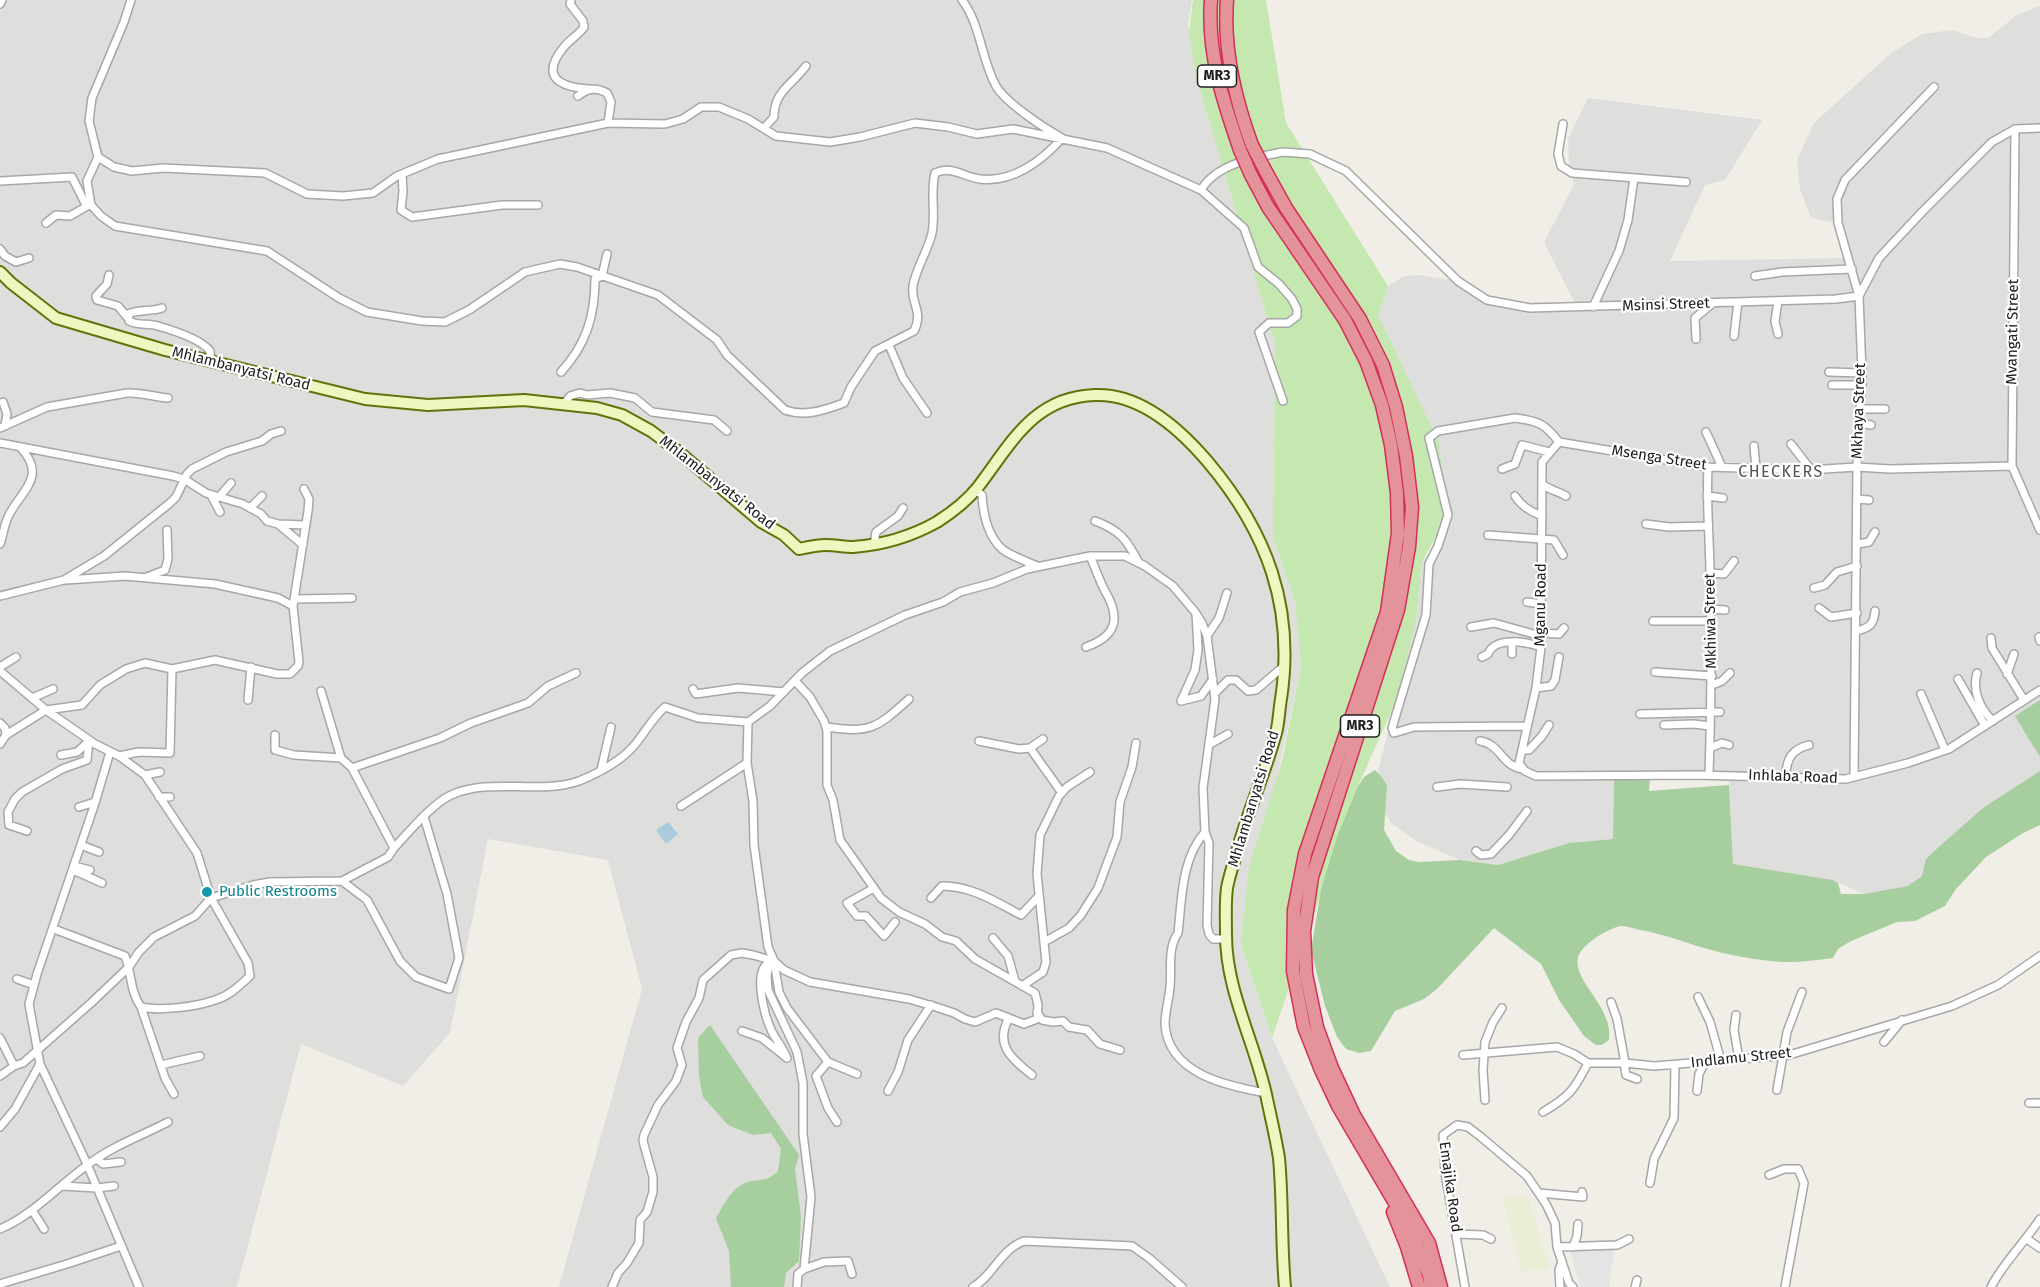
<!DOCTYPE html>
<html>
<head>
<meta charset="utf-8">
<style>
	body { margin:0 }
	canvas { display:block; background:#f0eee7 }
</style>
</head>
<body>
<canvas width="2040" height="1287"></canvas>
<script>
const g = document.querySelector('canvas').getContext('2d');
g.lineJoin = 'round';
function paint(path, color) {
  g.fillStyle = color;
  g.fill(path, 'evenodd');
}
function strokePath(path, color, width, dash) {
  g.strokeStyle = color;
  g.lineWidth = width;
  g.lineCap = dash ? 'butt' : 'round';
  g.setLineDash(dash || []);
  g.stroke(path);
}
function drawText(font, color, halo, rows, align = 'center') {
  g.font = font + ' "Fira Sans",sans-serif';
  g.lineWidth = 4.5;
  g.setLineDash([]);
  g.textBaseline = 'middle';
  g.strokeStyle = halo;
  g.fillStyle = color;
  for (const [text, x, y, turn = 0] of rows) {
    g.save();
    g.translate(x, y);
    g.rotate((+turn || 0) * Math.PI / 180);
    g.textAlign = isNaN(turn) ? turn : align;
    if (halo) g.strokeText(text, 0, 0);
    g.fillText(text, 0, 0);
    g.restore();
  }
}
const residential = new Path2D(`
	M0,0h1192l-4,25 8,52 79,267 -2,192 22,65 6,65 -60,278 31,94 118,249h-831l83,-298 -34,-129 -120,-21 -38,194 -47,53 -102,-42 -64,243h-237z
	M2040,6v783l-132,98 -44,7 -31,-14 -100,-16 -4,-88h-115l-1,63 -44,4 -71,22 -38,-5 -44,-19 -26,-19 -13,-24 2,-31 37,-146 6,-59 16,-16 10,-31 -70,-201 10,-28 16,-10 14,-1 40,6 29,19 43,8 47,-1 -33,-65 30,-57 -5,-22 -1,-24 20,-41 174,22 -37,60 -20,5 -35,76 177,-3 -9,-35 -27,-5 -11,-29 -3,-29 17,-37 76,-69 32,-20 30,-4 24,8h12l29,-23z`);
const farmland = new Path2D(`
	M1528,1197l22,71 -28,4 -19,-74z`);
const grass = new Path2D(`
	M1193,0h73l20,123 102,163 -10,29 61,128 9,72 -26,47 -6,59 -19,78 -39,87 -86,252 -31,-94 8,-77 33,-106 19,-95 -6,-65 -22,-64 2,-193 -79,-267 -7,-45z`);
const forest = new Path2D(`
	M2040,700v57l-25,-41z
	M1375,770l7,7 5,9 -3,44 12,21 13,9 10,2 41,-2 38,5 71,-22 44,-4 1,-63 36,2 -1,13 80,-6 4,79 100,16 5,3 3,11h23l44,-8 14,-10 4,-17 15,-14 42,-37 57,-37v54l-17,8 -37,24 -30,32 -11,17 -30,15 -18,1 -46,19 -13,8 -5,9c-15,2 -30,4 -46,4 -17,0 -55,-6 -72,-11 -25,-6 -49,-17 -75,-21 -5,-1 -13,-4 -18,-4 -12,1 -40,18 -44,31 -6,25 36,49 31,83l-7,5h-6l-12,-9 -25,-36 -18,-36 -47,-36 -57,61 -13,10 -29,12 -24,40 -12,2 -13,-4 -9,-12 -12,-31 -14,-56 10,-60 16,-53 21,-51 6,-9z
	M710,1025l89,130 -4,14 6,48 -2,44 -13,12 -2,14h-53l-2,-36 -13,-33c9,-15 17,-34 36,-37 14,-2 15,0 26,-10l3,-22 -10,-16 -18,2 -25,-10 -25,-28 -4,-21 -1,-38z`);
const parking = new Path2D(`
	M1614,1249l-5,38h-29l-10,-37z`);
const water = new Path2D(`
	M668,822l10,12 -12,10 -10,-14z`);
const minor = new Path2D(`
	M131,0l-7,22 -32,76 -3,23 9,36 -11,24 4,24 10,11 14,10 152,25 72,47 28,14 55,9 23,1 24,-12 56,-38 35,-8 17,3 81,28 59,45 10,15 58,55c20,7 40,0 59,-7l7,-16 24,-36 39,-20c10,-20 -4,-28 -1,-45 3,-18 15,-35 19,-53 4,-20 -2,-40 3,-60 17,-8 28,4 45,6 32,4 62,-18 82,-41 -18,-10 -56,-35 -66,-52 -15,-27 -15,-61 -34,-86
	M571,0l-1,4 13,17 1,6c-5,8 -14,12 -20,20 -24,29 -6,40 25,42
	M0,4l2,-4
	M578,96c10,-8 18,-9 29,-3l4,9 -3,21
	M1563,124l-5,30 3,12 11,7 114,9
	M764,128l10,-11c0,-26 18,-32 32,-51
	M2015,129l-3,337 28,64
	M98,157l16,10 18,4 31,-3 102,5 42,21 36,2 30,-3 24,-17 41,-17 170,-36 57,1 18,-5 18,-12h18l29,12 28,17 54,6 30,-5 55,-14 33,4 29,7 36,-5 94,19 94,42 43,38 14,39 21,17 13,15 5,10v7l-9,7h-19l-10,9 24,69
	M1258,157l25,-5 27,2 36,17 112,110 29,19 43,8 306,-9 23,-3
	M402,174l1,17 -2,19 11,7 90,-12h36
	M0,181l72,-4 14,28
	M1201,190c10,-17 28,-25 46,-30
	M46,223l10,-8 14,1 19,-11
	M0,249l5,7 11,6 13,-4
	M109,275l-2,9 -11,12 1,4 21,6 9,11
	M1755,276l27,-4 70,-3
	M1859,296l20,-38 43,-46 70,-70 23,-13 25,-1
	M1778,301l-3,20 3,13
	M1593,307l26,-56 9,-31 6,-42
	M162,308c-12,4 -22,1 -34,6l1,7c9,5 19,2 29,5 14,4 43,13 52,25l1,10
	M1734,336l4,-34
	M1696,339l-1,-21 18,-15
	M889,345l14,33 24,35
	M561,372c25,-27 34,-56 34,-93l7,-3 5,-22
	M1829,372l33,1
	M1832,385h30
	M3,402l4,12 -2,12
	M564,404l6,-8 10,-3 7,2 23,-2 25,5 17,14 62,8 13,11
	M1861,409h24
	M1859,423l12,2
	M0,428l47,-21 80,-14c14,-1 27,4 41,5
	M1706,432l16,35
	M1559,442l-17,20 -1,185 -5,41 -17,75 6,8 11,5 161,-1 149,4 62,-16 41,-14 91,-59
	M0,443l173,33 11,3 22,14 37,11 18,10 6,7 11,3 27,1
	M1791,444l20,26
	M1754,446l2,23
	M1708,467c-2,37 2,73 2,110 2,66 1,132 -1,198
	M1502,469l13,-5 7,-19 27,7
	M1542,484c7,6 16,7 24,12
	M976,490l6,5c1,18 6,41 20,54 9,7 24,12 35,17
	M211,495l9,17
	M1515,496c6,10 16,16 27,20
	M1707,496l16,2
	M219,497l12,-14
	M1857,499l12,1
	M250,508l12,-12
	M1095,521c25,9 32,19 44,42
	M278,524l25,21
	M1646,524l23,3 38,-1
	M1488,535l66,5 9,15
	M0,544c3,-8 4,-19 8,-27 12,-26 40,-39 13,-69
	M1858,544l11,-2 6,-10
	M874,545l2,-13 22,-16 5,-8
	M1710,573l14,1 10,-13
	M147,577l18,-7 3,-11 -1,-29
	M66,580l59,-4 90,8 63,14 15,8
	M1814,588l11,-3 12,-13 20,-6
	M0,596l64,-16 40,-24 66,-53 6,-6 11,-23 5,-5 34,-17 36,-11 9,-7 10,-3
	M295,599l57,-1
	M1527,602l15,2
	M1819,608l12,9 26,-4
	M1711,609l14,1
	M1653,621h58
	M1471,627l23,-4 47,13
	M1856,631c14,-3 18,-7 19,-20
	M1541,633l18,1 5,-6
	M1207,636l12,-18 8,-25
	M2039,637l1,4
	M1991,638l1,10 32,52
	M1086,647c31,-11 35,-29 19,-56 -6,-11 -10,-24 -15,-35
	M1512,654v-11
	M1482,657l6,-3c7,-18 38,-12 53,-7
	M0,667l16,-10
	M0,671l46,39 49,34 24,12 26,19 52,78 14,45 37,65 2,13c-11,10 -21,20 -35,24 -19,7 -55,11 -74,7 -11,-15 -9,-33 -16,-51l-71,-27
	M1655,672l57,4
	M1977,673c-5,18 3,36 16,48
	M2007,674l7,-20
	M1958,679l27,47
	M1712,685l10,-4 8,-8
	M1536,688l15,-2 4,-6 4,-23
	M693,689l3,5 42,-6 46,4
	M1215,693l13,-13h8l12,11 8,-1 28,-24
	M1921,694l24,56
	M32,698l21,-9
	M248,700l3,-33
	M1181,701l14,-31 3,-20 -2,-36
	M1181,701l20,-5 12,-17
	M1640,714l80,-2
	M0,723l5,5 1,7
	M1664,725l30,-1 16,2
	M1527,726l-113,1 -20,6 -2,-5 34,-113 3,-51 9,-18 10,-31 -19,-77 9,-7 77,-13c24,3 30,6 44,24l149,25 100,3 49,-3 33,2 122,-3
	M826,727c44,6 50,2 83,-28
	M275,735v15l19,5 47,3
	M979,741l40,8 11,-1 13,-9
	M1480,741c21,3 21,25 43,28
	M0,744l6,-9 40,-25 36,-5 18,-20 26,-16 19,-6 27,6 43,-9 62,14h13l8,-8 1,-4 -6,-56 15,-95 1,-12 -5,-10
	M1210,744l18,-10
	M1030,748l32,45
	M1710,748l12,-5 7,2
	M1522,750h7l13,-14 7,-11
	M61,755l16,-3 11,-10
	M119,756l20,-4 31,1 2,-84
	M352,768l88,-30 31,-15 57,-20 20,-17 28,-13
	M601,770l10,-43
	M145,775l15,-3
	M1786,776c0,-17 6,-27 23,-31
	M1854,777l3,-310 5,-94 -3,-77 -21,-73 -1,-24 8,-19 89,-93
	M1437,787l23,-3 47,3
	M159,797h11
	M681,806l66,-43
	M79,807l16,-5
	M27,831l-18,-6 -1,-13 7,-13 7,-7 40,-23 25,-9 2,-20
	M1205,832c-24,27 -23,67 -27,101 -11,16 -6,36 -8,54 -1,12 -5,25 -5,37 3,50 62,62 101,69
	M81,845l18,7
	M394,848c14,-15 39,-45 57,-53 39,-18 87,0 128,-14 17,-7 38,-18 51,-31 13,-13 21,-31 35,-43l33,11 50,4
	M1476,851l5,4 10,-1 18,-19 18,-24
	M74,866l16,4
	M73,870l29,13
	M342,881l25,19 33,61 16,16 33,12 10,-31 -12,-64 -23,-77
	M874,888l-27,15 10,13h9l18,20 11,-14
	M931,898l11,-12c30,0 54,16 79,29l17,-18
	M993,938l15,18 7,25
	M1044,942l25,-14 12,-13 17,-27 19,-51 3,-35 12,-35 4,-24
	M774,961l-5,5 -2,9 1,15 29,62 6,31v51l8,63 -7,72 -6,5 -1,13
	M17,979l17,6
	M1022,986l21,-14 3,-10 -9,-88 3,-39 19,-39 8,-9 23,-15
	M1698,997l12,25 11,39
	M1611,1002l6,17 8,44
	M141,1007l24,71 9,16
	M1037,1012l5,8 11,2 10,-1 6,6 18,3 13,14 20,6
	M1736,1015l-2,15 5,29
	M1009,1018c-15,27 3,41 23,57
	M742,1031l20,7 25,20c-4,-10 -10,-17 -15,-26 -7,-15 -21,-64 -1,-70
	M0,1038l14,28
	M1884,1042l18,-22
	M1463,1055l94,-8 17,7 14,9h37l29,3 135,-11 163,-49 46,-21 42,-29
	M828,1062l-12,14 12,32 9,14
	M1624,1063l2,12 11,4
	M40,1064l47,100 52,123
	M161,1065l39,-9
	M857,1074l-29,-12 -41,-54 -8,-16 -5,-31 -6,-14 -14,-102 -1,-44 -6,-38 1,-41 22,-16 32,-33 28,-22 75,-36 38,-13 17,-10 33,-9 34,-14 63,-13h35l20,10 28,20 22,26 7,11 5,13 8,63 -12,89 2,44 4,11 -2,82 2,9 4,5h13
	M0,1076l14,-10 9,-3 68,-60 38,-36 10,-15 15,-15 41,-21 16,-18 42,-13 17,-3 72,-1 46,-24 6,-9 -42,-80 -11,-10 -20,-67
	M1777,1090l10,-58 15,-40
	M888,1091l10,-19 10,-32 23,-35
	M1697,1091l2,-17 6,-12
	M1485,1100l-2,-30 2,-28 8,-20 9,-14
	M2029,1103h11
	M1543,1112c27,-16 31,-22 45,-49
	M0,1127l15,-18 25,-45 -11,-60 8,-30 58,-171 15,-51
	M97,1159l6,5 18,-2
	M1769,1175l15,-6h14l6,14 -19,104
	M1650,1183l4,-24 20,-41 1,-53
	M62,1186l35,2 17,-2
	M1539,1193l44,4 -1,-5
	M32,1210l12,19
	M0,1229c33,-14 57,-42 86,-63 24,-19 55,-30 82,-44
	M1457,1234l26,1 8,4
	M2027,1239l13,9
	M1557,1247l60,-2 12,-6
	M1573,1247l4,-11 1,-12
	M804,1269l20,-7 24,-1 4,13
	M0,1284l67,-20 54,-18
	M612,1287l6,-14 9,-10 12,-20 1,-23 7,-8 6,-20v-15l-10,-36 1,-6 14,-30 18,-24 6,-16 -5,-17 9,-26 13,-24 4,-18 28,-25 11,-2 11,2 21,6 10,9 26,12 99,17 27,8 18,6 11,6 10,3 21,-9 28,11 13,-5 1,-14 -3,-12 -60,-34 -19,-18 -14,-4 -17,-13 -26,-12 -18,-14 -41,-58 -7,-40 -6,-15v-54l-3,-10 -14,-24 -15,-16
	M973,1287c21,-12 27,-37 51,-46l108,5 17,12 33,29
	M1465,1287l-20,-114 -2,-38 14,-10 11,2 13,10 46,39 19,28 9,19 2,24 12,36 4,4
	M1560,1287l-1,-17 3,-9
	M1635,1287l2,-7
	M1991,1287c13,-25 34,-45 49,-68`);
const secondary = new Path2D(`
	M0,272l11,11 45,35 109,32 200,49 63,6 96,-5 73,8 25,7 29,16 28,21 82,70 23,13 15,14c9,-2 18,-4 27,-4 9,0 18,2 27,2 29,-2 59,-11 84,-25 14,-9 30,-21 41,-35 33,-43 55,-90 117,-92 46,-2 85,34 113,67 59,70 87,145 73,237 -2,11 -2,23 -5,34 -11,41 -29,80 -40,122 -3,10 -7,22 -9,33 -2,15 -1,32 -1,47 0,57 30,109 41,164 4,19 9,40 12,59 4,43 2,86 6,129`);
const motorway = new Path2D(`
	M1211,0c-4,53 12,101 29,150
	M1227,0c-4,50 8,99 25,145
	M1265,170l21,38 74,111 23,46 13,42 10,49 6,51 -3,40 -11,63 -86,267 -8,54 2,43 11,53 15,41 22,47 75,128 12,44
	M1251,175l17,32 77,113 21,41 16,44 9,40 6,48 1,40 -11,79 -82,242 -11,56 -1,61 11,56 17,43 17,36 71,121 20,48 2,12
	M1393,1212l14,35 12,40`);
const motorwayBridge = new Path2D(`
	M1252,145l13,25
	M1240,150l11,25`);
const markers = [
	[207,892,6,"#0f9aa8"]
];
const shields = [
	[1217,76,39],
	[1360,726,39]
];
const shieldNames = [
	["MR3",1217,76],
	["MR3",1360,726]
];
const streetNames = [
	["Msinsi Street",1666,305,-2],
	["Mvangati Street",2013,332,-89],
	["Mhlambanyatsi Road",241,369,14],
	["Mkhaya Street",1859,411,-88],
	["Msenga Street",1659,458,9],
	["Mhlambanyatsi Road",717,483,38],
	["Mganu Road",1541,605,-89],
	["Mkhiwa Street",1711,621,-91],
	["Inhlaba Road",1793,777,2],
	["Mhlambanyatsi Road",1254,799,-73],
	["Indlamu Street",1741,1058,-6],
	["Emajika Road",1450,1187,82]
];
const cultureNames = [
	["Public Restrooms",219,892]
];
const neighbourhoodNames = [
	["CHECKERS",1781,473]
];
paint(residential, '#dededd');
paint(farmland, '#e9eed4');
paint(grass, '#c5e8b0');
paint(forest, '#a7ce9e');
paint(parking, '#e4e4e4');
paint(water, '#aacbdc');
strokePath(minor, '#a7a7a7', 10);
strokePath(secondary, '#5e750a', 14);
strokePath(motorway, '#d42f56', 15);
strokePath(minor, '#fff', 7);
strokePath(secondary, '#eef7bf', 10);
strokePath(motorway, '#e4939a', 12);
strokePath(motorwayBridge, '#d42f56', 15, []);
strokePath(motorwayBridge, '#e4939a', 12);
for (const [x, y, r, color] of markers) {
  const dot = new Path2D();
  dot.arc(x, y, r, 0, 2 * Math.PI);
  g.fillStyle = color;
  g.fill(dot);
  strokePath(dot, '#fff', 2);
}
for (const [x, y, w] of shields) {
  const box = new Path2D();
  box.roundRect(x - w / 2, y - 11, w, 22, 4.5);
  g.fillStyle = '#fff';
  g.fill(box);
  strokePath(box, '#202020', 1.5);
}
drawText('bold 14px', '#202020', null, shieldNames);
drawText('15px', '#202020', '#fff', streetNames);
drawText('15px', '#0d838f', '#fff', cultureNames, 'left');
g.letterSpacing = '1.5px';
drawText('16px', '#535353', '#fff', neighbourhoodNames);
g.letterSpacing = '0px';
</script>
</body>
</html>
